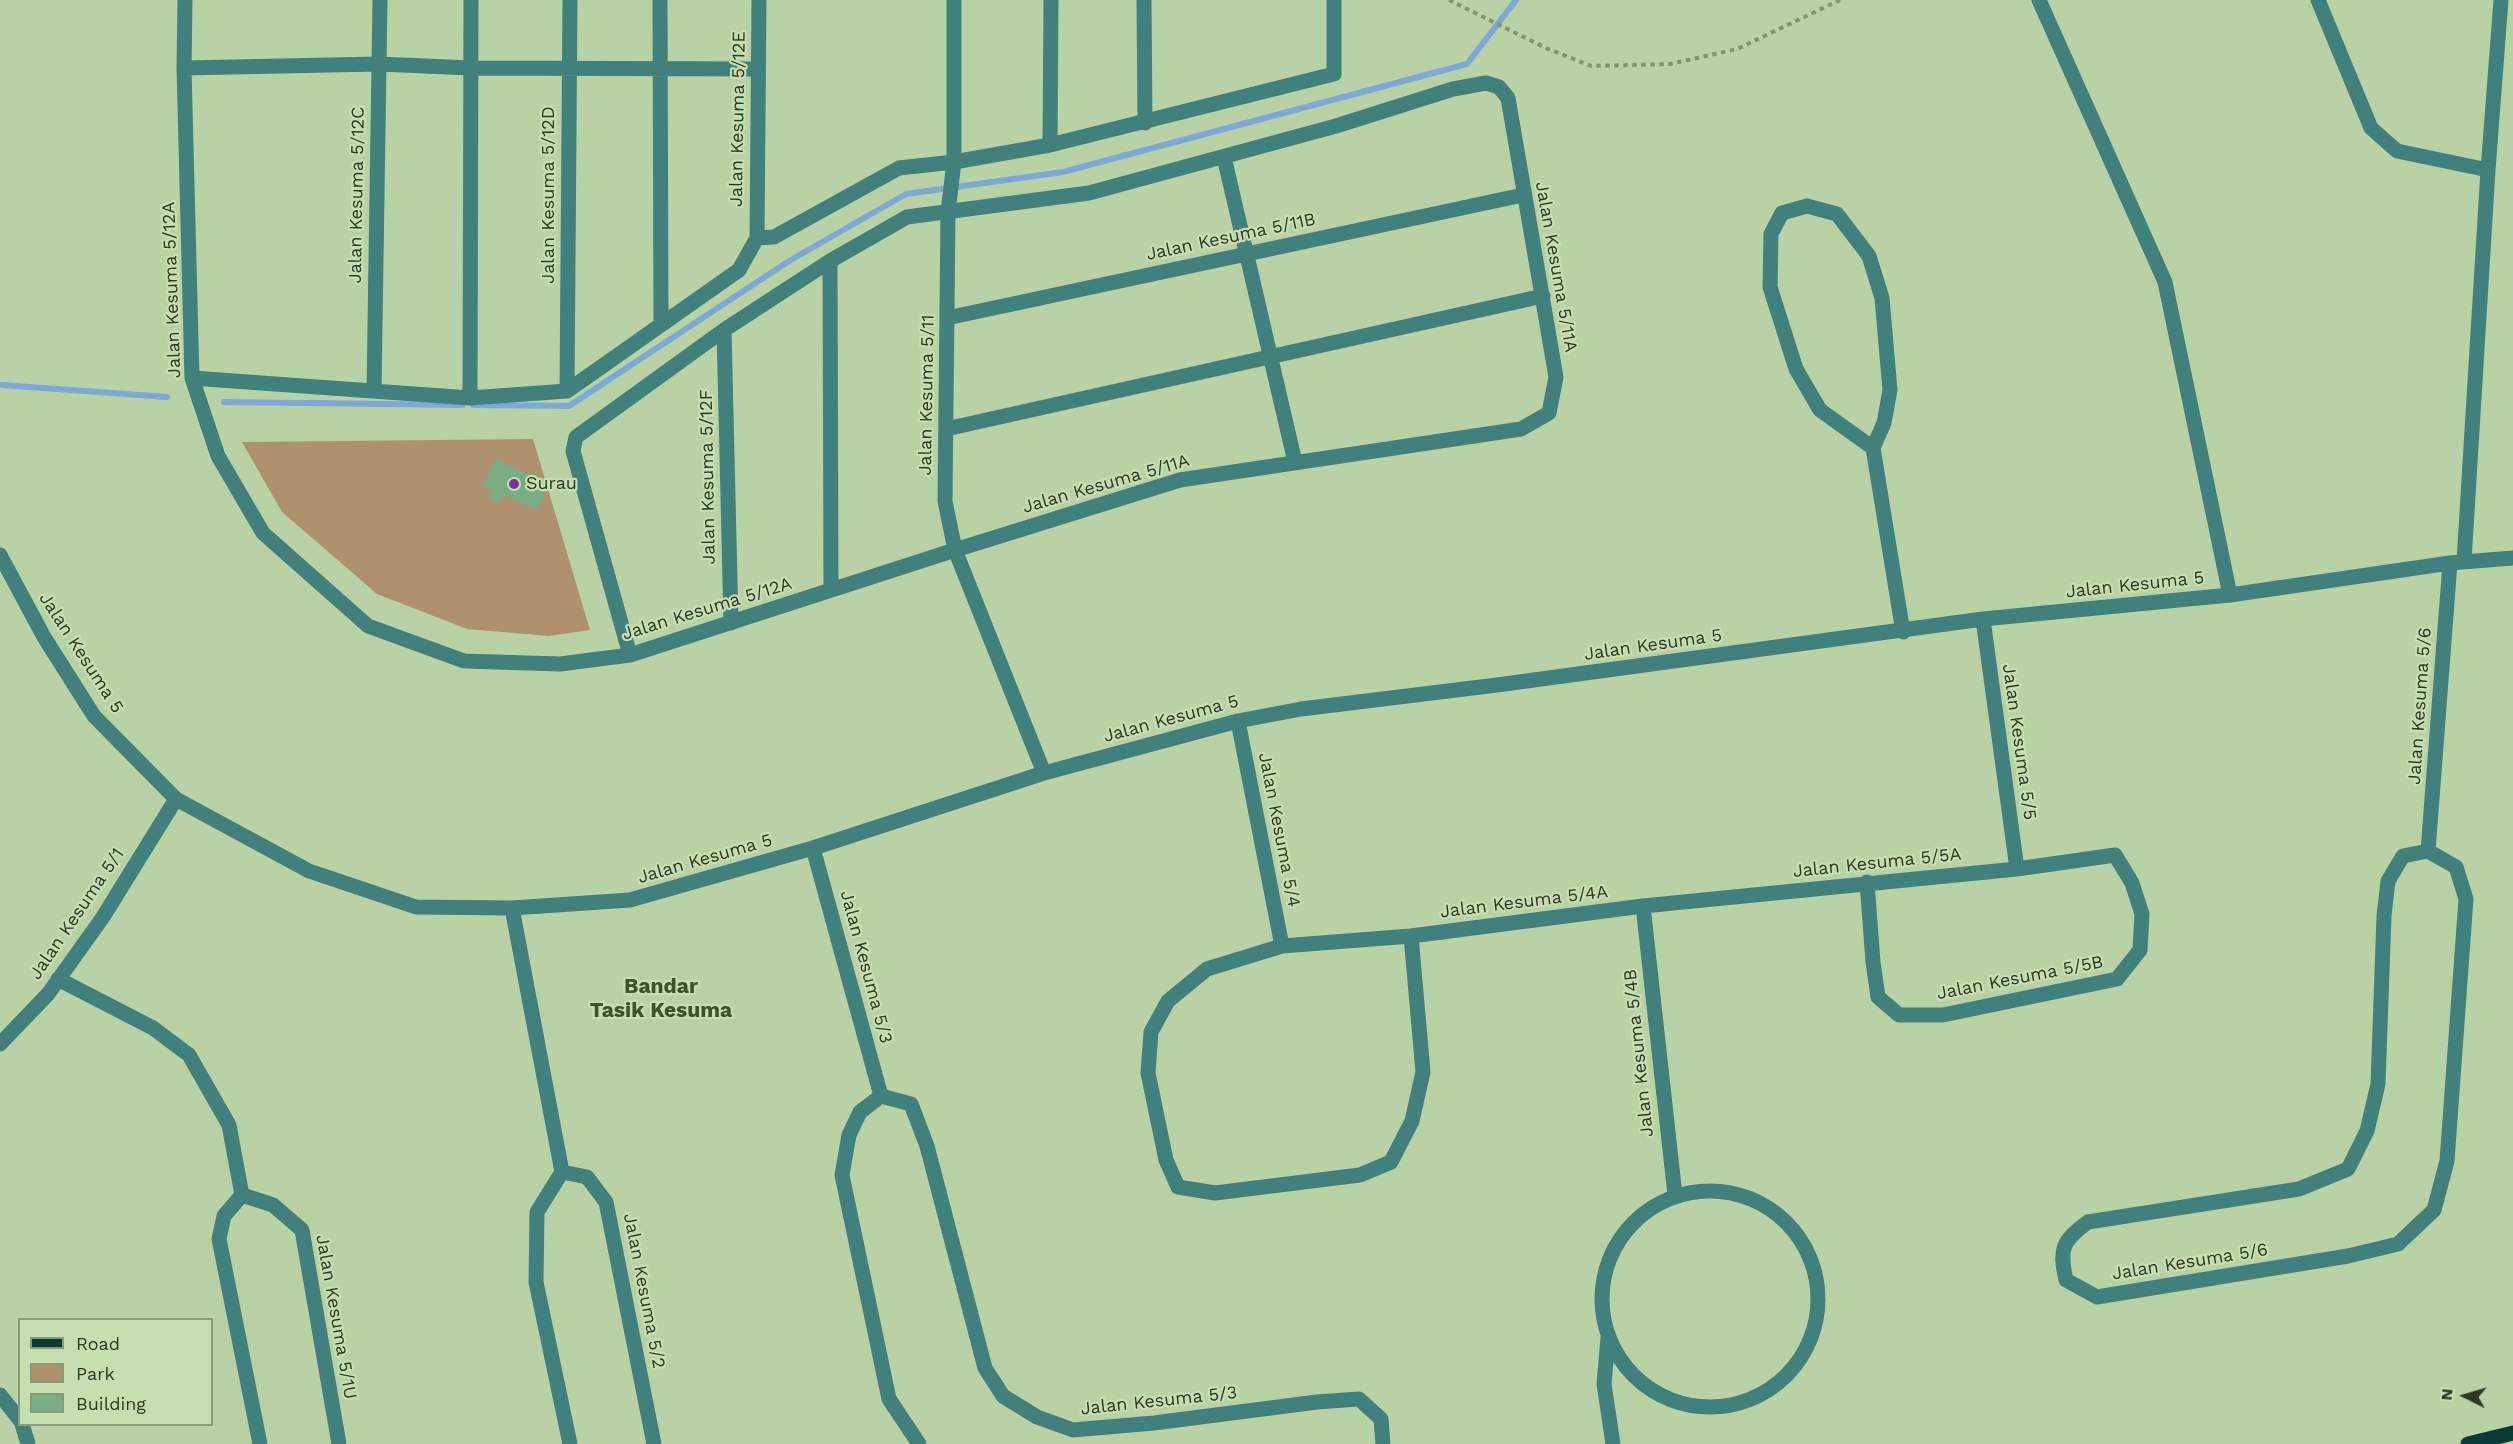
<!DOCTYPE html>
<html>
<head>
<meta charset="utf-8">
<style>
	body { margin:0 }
	#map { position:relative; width:2513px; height:1444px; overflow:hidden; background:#b9d2a3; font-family:"Work Sans",sans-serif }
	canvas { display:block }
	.legend { position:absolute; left:18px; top:1318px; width:195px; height:108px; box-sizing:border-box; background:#c6dfaf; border:2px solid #899c77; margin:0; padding:8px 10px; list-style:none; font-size:18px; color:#2d3724 }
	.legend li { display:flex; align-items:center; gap:12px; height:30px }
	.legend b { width:30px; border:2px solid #899c77 }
	.north { position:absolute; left:2435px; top:1366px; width:60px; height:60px; -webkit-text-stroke:4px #c6dfaf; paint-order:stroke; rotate:275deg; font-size:16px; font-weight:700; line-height:24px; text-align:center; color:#2d3724 }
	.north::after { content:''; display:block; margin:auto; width:21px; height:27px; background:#2d3724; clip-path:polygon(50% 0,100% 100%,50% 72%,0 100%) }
</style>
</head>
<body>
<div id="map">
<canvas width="2513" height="1444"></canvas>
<ul class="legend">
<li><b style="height:8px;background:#083a38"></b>Road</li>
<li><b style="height:16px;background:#b0916e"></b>Park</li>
<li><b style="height:16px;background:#77af82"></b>Building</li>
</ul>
<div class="north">N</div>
</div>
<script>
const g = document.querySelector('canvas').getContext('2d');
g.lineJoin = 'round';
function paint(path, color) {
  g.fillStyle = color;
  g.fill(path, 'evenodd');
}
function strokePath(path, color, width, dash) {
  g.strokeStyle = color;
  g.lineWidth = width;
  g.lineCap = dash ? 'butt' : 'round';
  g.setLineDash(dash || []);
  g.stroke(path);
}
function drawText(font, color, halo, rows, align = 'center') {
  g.font = font + ' "Work Sans",sans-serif';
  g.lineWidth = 4.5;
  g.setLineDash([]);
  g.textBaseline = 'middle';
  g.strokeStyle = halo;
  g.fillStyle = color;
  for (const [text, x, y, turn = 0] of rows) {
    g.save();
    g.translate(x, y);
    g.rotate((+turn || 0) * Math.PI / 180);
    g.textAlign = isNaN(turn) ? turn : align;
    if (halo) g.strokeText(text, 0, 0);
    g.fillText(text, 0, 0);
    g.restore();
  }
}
const green = new Path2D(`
	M533,439l57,191 -41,6 -82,-7 -90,-35 -95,-82 -40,-70z`);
const stream = new Path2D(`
	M2,385l165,12
	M224,402l239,3
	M473,405l96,1 220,-145 117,-67 157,-22 404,-108 49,-64`);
const building = new Path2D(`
	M496,459l48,24 2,8 -9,19 -34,-15 -5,9 -10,-5 5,-9 -10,-5z`);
const path = new Path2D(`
	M1449,0l97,48 45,18 79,-2 67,-15 103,-49`);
const minor = new Path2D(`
	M185,0l-1,68 8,310 26,78 45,77 105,93 96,35 96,3 70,-9 325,-105 225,-70 341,-51 28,-16 7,-36 -48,-279 -9,-11 -13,-4 -33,6 -117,37 -247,67 -182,24 -77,44 -106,69 -148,107 -3,14 57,204
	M660,0l1,324
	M954,0v162l-6,50 -3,289 10,49 89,223
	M1144,0l1,123
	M2039,0l126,282 65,313
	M2318,0l53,128 26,23 91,19
	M184,68l195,-4 92,4 287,1
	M1050,145l1,-145
	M1224,157l71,305
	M757,238l2,-238
	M830,261l1,329
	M947,318l576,-123
	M724,330l7,293
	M192,378l278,20 97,-7 172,-121 18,-32 17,-1 125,-69 55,-6 96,-17 284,-71v-74
	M374,391l6,-391
	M567,391l3,-391
	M470,398l1,-398
	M946,429l597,-133
	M1873,448l-53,-38 -24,-41 -26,-82 1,-53 11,-21 25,-7 30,8 32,42 13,42 8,92 -6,33 -11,25 30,184
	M0,555l44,82 50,79 82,83 133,72 107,36 96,1 118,-8 183,-52 231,-75 194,-52 63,-12 196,-24 486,-66 247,-24 220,-32 63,-5
	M2464,561l24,-391 13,-170
	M1983,619l34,250
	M1238,721l44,225
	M813,848l68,248
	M2428,851l28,16 10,32 -19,262 -13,49 -36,34 -50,12 -251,41 -31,-17c-7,-31 -4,-39 22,-58l211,-33 49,-20 19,-38 11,-47 6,-168 4,-35 15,-25z
	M2428,851l22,-288
	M1643,906l32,289
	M512,908l50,264 -25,40 -1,70 34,162
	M1411,936l12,136 -11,49 -21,41 -31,13 -145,18 -37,-6 -12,-27 -18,-87 3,-41 17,-31 39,-32 75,-23 129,-10 232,-30 374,-37 98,-14 17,28 10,31 -2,36 -23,29 -174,36h-44l-21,-18 -5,-35 -6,-80
	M58,979l95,49 36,27 40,70 13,70
	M0,1044l48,-50 55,-77 73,-118
	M881,1096l30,8 16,42 58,222 18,28 34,21 36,13 81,-7 163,-21 42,-3 22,20 2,25
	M881,1096l-21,16 -11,23 -7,40 47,224 30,45
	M562,1172l25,5 19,25 48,242
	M1602 1299a108 108 0 1 1 216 0a108 108 0 1 1-216 0Z
	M242,1195l31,10 29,25 37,214
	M242,1195l-18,21 -5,23 41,205
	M1608,1338l-4,46 9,60
	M0,1395l20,25
	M22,1424l6,20`);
const major = new Path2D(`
	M2468,1444l45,-11`);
const markers = [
	[514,484,6,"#7931a4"]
];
const streetNames = [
	["Jalan Kesuma 5/12E",738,119,-89],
	["Jalan Kesuma 5/12C",357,195,-89],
	["Jalan Kesuma 5/12D",549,195,-90],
	["Jalan Kesuma 5/11B",1231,237,-12],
	["Jalan Kesuma 5/11A",1556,267,80],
	["Jalan Kesuma 5/12A",172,290,-92],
	["Jalan Kesuma 5/11",927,395,-89],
	["Jalan Kesuma 5/12F",708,477,-91],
	["Jalan Kesuma 5/11A",1106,484,-16],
	["Jalan Kesuma 5",2135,585,-6],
	["Jalan Kesuma 5/12A",707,609,-17],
	["Jalan Kesuma 5",1653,645,-8],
	["Jalan Kesuma 5",81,653,57],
	["Jalan Kesuma 5/6",2420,706,-86],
	["Jalan Kesuma 5",1171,719,-15],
	["Jalan Kesuma 5/5",2019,742,82],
	["Jalan Kesuma 5/4",1279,830,79],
	["Jalan Kesuma 5",705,859,-16],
	["Jalan Kesuma 5/5A",1877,863,-6],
	["Jalan Kesuma 5/4A",1524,902,-7],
	["Jalan Kesuma 5/1",77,914,-56],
	["Jalan Kesuma 5/3",866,967,75],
	["Jalan Kesuma 5/5B",2020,978,-11],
	["Jalan Kesuma 5/4B",1639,1053,-96],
	["Jalan Kesuma 5/6",2190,1262,-9],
	["Jalan Kesuma 5/2",644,1291,79],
	["Jalan Kesuma 5/1U",336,1317,80],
	["Jalan Kesuma 5/3",1159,1401,-6]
];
const poiNames = [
	["Surau",526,484]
];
const quarterNames = [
	["Bandar",661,987],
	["Tasik Kesuma",661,1011]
];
paint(green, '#b0916e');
strokePath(stream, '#7aa9da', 6);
paint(building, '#77af82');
strokePath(path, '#819471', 4, [4.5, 4.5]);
strokePath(minor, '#41817d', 15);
strokePath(major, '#083a38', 15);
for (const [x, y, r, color] of markers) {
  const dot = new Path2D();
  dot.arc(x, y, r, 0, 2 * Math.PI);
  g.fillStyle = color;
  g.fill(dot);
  strokePath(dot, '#c6dfaf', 2);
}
drawText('18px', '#2d3724', '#c6dfaf', streetNames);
drawText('18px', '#2d3724', '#c6dfaf', poiNames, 'left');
drawText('bold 21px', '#3e5228', '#c6dfaf', quarterNames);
</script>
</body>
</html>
